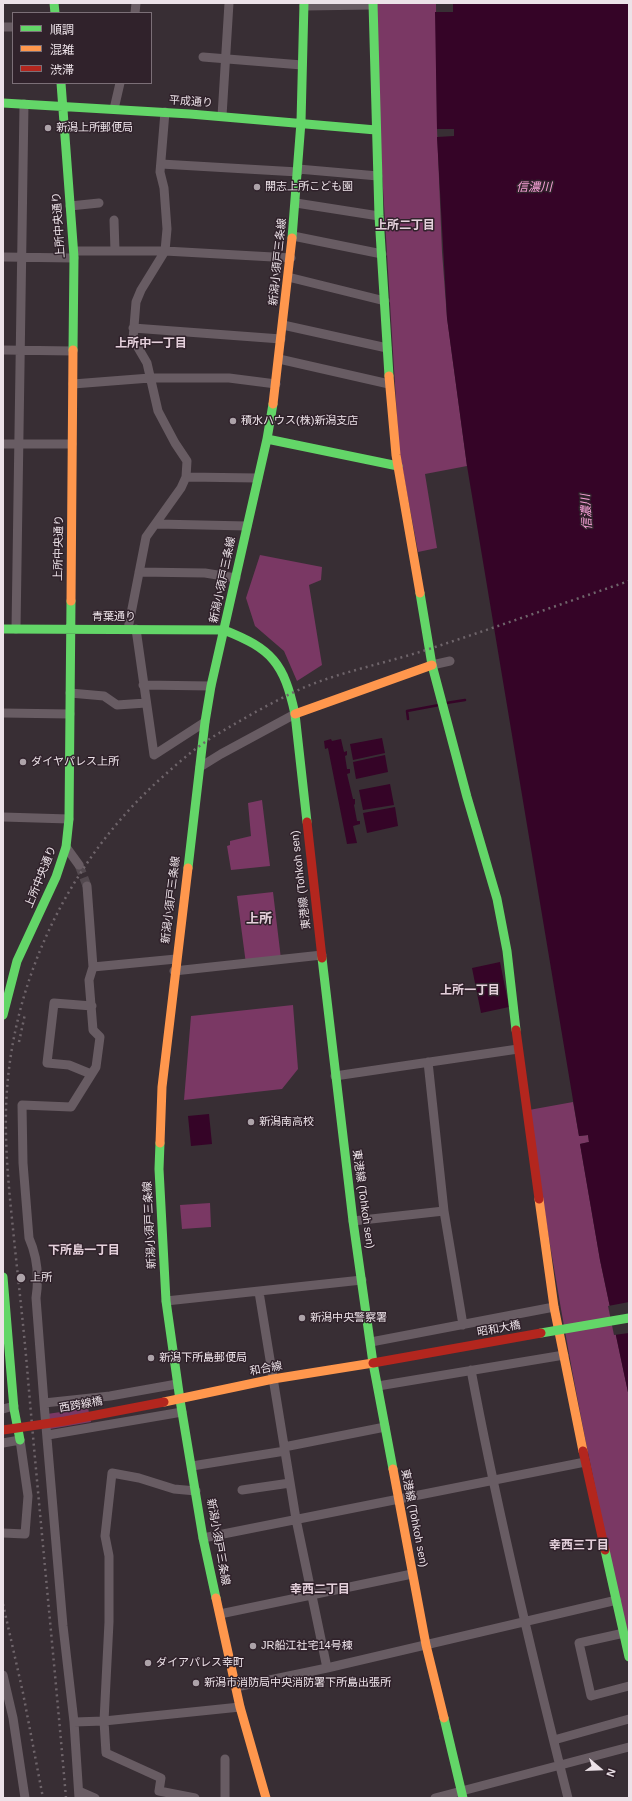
<!DOCTYPE html>
<html>
<head>
<meta charset="utf-8">
<style>
	body { margin:0 }
	#map { position:relative; width:632px; height:1801px; overflow:hidden; background:#382e34; font-family:Helvetica,"Noto Sans JP",sans-serif }
	canvas { display:block }
	.frame { position:absolute; inset:0; border:4px solid #ece2e8; pointer-events:none }
	.legend { position:absolute; left:12px; top:12px; width:140px; height:72px; box-sizing:border-box; background:#30222b; border:1px solid #7b6f77; margin:0; padding:5px 7px; list-style:none; font-size:12px; color:#ece2e8 }
	.legend li { display:flex; align-items:center; gap:8px; height:20px }
	.legend b { width:20px; border:1px solid #7b6f77 }
	.north { position:absolute; left:580px; top:1749px; width:40px; height:40px; -webkit-text-stroke:3px #30222b; paint-order:stroke; rotate:109deg; font-size:11px; font-weight:700; line-height:16px; text-align:center; color:#ece2e8 }
	.north::after { content:''; display:block; margin:auto; width:14px; height:18px; background:#ece2e8; clip-path:polygon(50% 0,100% 100%,50% 72%,0 100%) }
</style>
</head>
<body>
<div id="map">
<canvas width="632" height="1801"></canvas>
<div class="frame"></div>
<ul class="legend">
<li><b style="height:5px;background:#63d668"></b>順調</li>
<li><b style="height:5px;background:#ff974d"></b>混雑</li>
<li><b style="height:5px;background:#b3261e"></b>渋滞</li>
</ul>
<div class="north">N</div>
</div>
<script>
const g = document.querySelector('canvas').getContext('2d');
g.lineJoin = 'round';
function paint(path, color) {
  g.fillStyle = color;
  g.fill(path, 'evenodd');
}
function strokePath(path, color, width, dash) {
  g.strokeStyle = color;
  g.lineWidth = width;
  g.lineCap = dash ? 'butt' : 'round';
  g.setLineDash(dash || []);
  g.stroke(path);
}
function drawText(font, color, halo, rows, align = 'center') {
  g.font = font + ' Helvetica,"Noto Sans JP",sans-serif';
  g.lineWidth = 3;
  g.setLineDash([]);
  g.textBaseline = 'middle';
  g.strokeStyle = halo;
  g.fillStyle = color;
  for (const [text, x, y, turn = 0] of rows) {
    g.save();
    g.translate(x, y);
    g.rotate((+turn || 0) * Math.PI / 180);
    g.textAlign = isNaN(turn) ? turn : align;
    if (halo) g.strokeText(text, 0, 0);
    g.fillText(text, 0, 0);
    g.restore();
  }
}
const green = new Path2D(`
	M376,3h60l1,126 5,123 5,66 20,148 -42,8 12,74 -19,4 -19,-102 -19,-311z
	M260,555l62,12 -1,13 -12,5 13,80 -25,16 -13,-30 -29,-25 -9,-28z
	M262,800l8,66 -39,4 -4,-24 3,-1v-4l21,-5 -3,-33z
	M273,892l8,67 -35,5 -9,-68z
	M293,1005l5,64 -16,20 -98,11 7,-84z
	M573,1102l6,34 9,-1 1,7 -9,2 20,116 29,137v242c-42,-175 -74,-352 -100,-529z
	M210,1203l1,24 -29,2 -2,-24z
	M88,1408l3,14 -41,7 -3,-15z`);
const water = new Path2D(`
	M443,3h186v1394l-29,-137 -20,-116 9,-2 -1,-7 -9,1 -112,-670 -20,-148 -10,-181 17,-1v-7h-17l-2,-117h18v-9z
	M382,738l3,15 -32,7 -3,-16z
	M331,739l1,2 9,-2 3,13 3,-1v4l-2,1 2,13h3v4l-3,1 6,25h2v5l-1,1 3,16h3v3l-7,2 4,17 -10,1 -19,-96 -3,1 -1,-8z
	M385,755l3,17 -32,7 -3,-17z
	M390,784l4,21 -31,5 -4,-20z
	M395,807l3,19 -31,7 -4,-20z
	M500,962l9,45 -28,6 -9,-45z
	M209,1114l3,30 -21,2 -3,-30z`);
const pier = new Path2D(`
	M629,1302v31l-15,2 -6,-29z`);
const stream = new Path2D(`
	M446,703l19,-3
	M408,719l-1,-8 32,-6`);
const streetTunnel = new Path2D(`
	M79,865l8,21`);
const street = new Path2D(`
	M304,6l69,-1
	M135,13l1,-10
	M3,27h10
	M203,57l99,8
	M114,109l6,-26
	M222,116l7,-113
	M161,164l137,8
	M298,169l80,7
	M296,203l83,13
	M70,206l29,-3
	M114,220l1,31
	M293,236l89,18
	M74,251h91l126,7
	M3,257l71,1
	M288,277l97,24
	M283,325l104,23
	M133,328l148,11
	M3,350l70,1
	M279,359l110,25
	M73,384l77,-6h79l47,6
	M3,444h69
	M186,477l72,1
	M157,524l90,2
	M139,572l66,1 31,5
	M16,629l8,-525
	M128,629l18,-92 35,-49 5,-11 1,-16 -12,-18 -17,-32 -11,-48 -14,-24 3,-37 5,-12 24,-39 2,-22 -3,-41 -4,-16 5,-60
	M136,629l18,126 51,-33
	M432,665l18,-4
	M143,685l68,1
	M70,693l34,3 13,9 29,-2
	M3,713l67,1
	M200,767l21,-13 74,-40
	M3,817l66,2
	M66,847l13,18
	M87,886l6,81 -4,13 4,50 7,7 -4,30 -25,40 -49,-2 1,58 6,75c8,18 10,40 7,60l8,105 66,-7 67,-12
	M93,967l83,-8
	M174,971l148,-16
	M428,1062l16,149 19,114
	M91,1074l-22,-9 -22,-2 7,-60 38,3
	M335,1076l183,-27
	M353,1221l91,-10
	M259,1292l37,227 31,149
	M166,1301l196,-21
	M371,1342l183,-35
	M471,1370c27,144 61,286 97,428
	M378,1386l186,-31
	M44,1403l19,223 11,96 5,76
	M3,1409l11,-3
	M48,1435l134,-23
	M3,1443l17,-3 8,56 -3,38 -22,-1
	M284,1447l101,-20
	M192,1466l93,-15
	M242,1490l48,-7
	M203,1538l382,-76
	M220,1614l192,-40
	M624,1633l-45,10 12,53 38,-10
	M3,1675l10,43 12,80
	M236,1687l91,-19 290,-68
	M74,1722l30,-1 136,-14
	M554,1740l75,-21
	M79,1791l16,7
	M195,1798l-36,-7 2,-13 -55,-25 -2,-32 5,-99v-66l-4,-20 7,-63 27,5 35,11 22,2
	M225,1798v-39
	M435,1798l194,-51`);
const fast = new Path2D(`
	M54,3l1,10
	M373,3l6,213 10,160
	M61,83l13,174 -1,93
	M3,103l187,11 186,16
	M292,238l9,-116 3,-119
	M267,439l131,27
	M420,593l12,72 35,132 30,102 10,52 9,79
	M3,629l221,1c48,19 60,33 71,84l12,108
	M188,868l17,-146 6,-36 56,-247 6,-35
	M322,958l31,263 20,142 20,106
	M3,1015l14,-54 39,-84 10,-30 3,-28 2,-218
	M160,1143l-1,26 7,132 14,99 23,138 13,60
	M3,1277l11,132 6,31
	M605,1550l24,107
	M444,1718l19,80`);
const slow = new Path2D(`
	M389,376l7,79 24,138
	M273,404l19,-166
	M71,601l2,-251
	M295,714l137,-49
	M160,1143l2,-56 26,-219
	M539,1199l15,108 29,144
	M164,1402l109,-23 100,-16
	M393,1469l33,176 18,73
	M216,1598l24,109 26,91`);
const jam = new Path2D(`
	M307,822l15,136
	M516,1030l23,169
	M583,1451l22,99`);
const rail = new Path2D(`
	M19,1042l6,-28
	M3,1604l20,89 20,105
	M66,1798c-12,-140 -26,-279 -38,-419 -4,-50 -10,-100 -15,-150 -4,-39 -8,-79 -7,-119 3,-124 61,-246 152,-329 20,-18 40,-36 63,-49 27,-16 55,-32 84,-45 39,-16 81,-24 121,-37 68,-22 135,-46 203,-69`);
const fastBridge = new Path2D(`
	M541,1333l88,-15`);
const jamBridge = new Path2D(`
	M373,1363l168,-30
	M3,1430l62,-9 99,-19`);
const markers = [
	[48,128,4,"#ada3a9"],
	[257,187,4,"#ada3a9"],
	[233,421,4,"#ada3a9"],
	[23,762,4,"#ada3a9"],
	[251,1122,4,"#ada3a9"],
	[21,1278,5,"#ada3a9"],
	[302,1318,4,"#ada3a9"],
	[151,1358,4,"#ada3a9"],
	[253,1646,4,"#ada3a9"],
	[148,1663,4,"#ada3a9"],
	[196,1683,4,"#ada3a9"]
];
const streetNames = [
	["平成通り",191,102,4],
	["上所中央通り",59,225,-94],
	["新潟小須戸三条線",278,262,-84],
	["上所中央通り",59,548,-89],
	["新潟小須戸三条線",223,580,-78],
	["青葉通り",114,617],
	["上所中央通り",41,877,-68],
	["東港線 (Tohkoh sen)",301,880,-97],
	["新潟小須戸三条線",171,900,-83],
	["東港線 (Tohkoh sen)",363,1199,82],
	["新潟小須戸三条線",150,1225,-93],
	["昭和大橋",499,1329,-10],
	["和合線",266,1369,-11],
	["西跨線橋",81,1405,-10],
	["東港線 (Tohkoh sen)",414,1518,79],
	["新潟小須戸三条線",218,1542,80]
];
const poiNames = [
	["新潟上所郵便局",56,128],
	["開志上所こども園",265,187],
	["積水ハウス(株)新潟支店",241,421],
	["ダイヤパレス上所",31,762],
	["新潟南高校",259,1122],
	["上所",30,1278],
	["新潟中央警察署",310,1318],
	["新潟下所島郵便局",159,1358],
	["JR船江社宅14号棟",261,1646],
	["ダイアパレス幸町",156,1663],
	["新潟市消防局中央消防署下所島出張所",204,1683]
];
const waterNames = [
	["信濃川",534,188],
	["信濃川",587,512,-94]
];
const neighbourhoodNames = [
	["上所二丁目",405,226],
	["上所中一丁目",151,344],
	["上所一丁目",470,991],
	["下所島一丁目",84,1251],
	["幸西三丁目",579,1546],
	["幸西二丁目",320,1590]
];
const quarterNames = [
	["上所",259,919]
];
paint(green, '#7a3864');
paint(water, '#350427');
paint(pier, '#382e34');
strokePath(stream, '#350427', 2.5);
strokePath(streetTunnel, '#53494f', 9, [9, 4.5]);
strokePath(street, '#685c63', 9);
strokePath(fast, '#63d668', 9);
strokePath(slow, '#ff974d', 9);
strokePath(jam, '#b3261e', 9);
strokePath(rail, '#6f656b', 2.5, [2, 4]);
strokePath(fastBridge, '#63d668', 9);
strokePath(jamBridge, '#b3261e', 9);
for (const [x, y, r, color] of markers) {
  const dot = new Path2D();
  dot.arc(x, y, r, 0, 2 * Math.PI);
  g.fillStyle = color;
  g.fill(dot);
  strokePath(dot, '#30222b', 1.5);
}
drawText('11px', '#ece2e8', '#30222b', streetNames);
drawText('11px', '#ece2e8', '#30222b', poiNames, 'left');
drawText('italic 12px', '#f9a3d9', '#30222b', waterNames);
drawText('bold 12px', '#e4d0db', '#30222b', neighbourhoodNames);
drawText('bold 13px', '#e4d0db', '#30222b', quarterNames);
</script>
</body>
</html>
